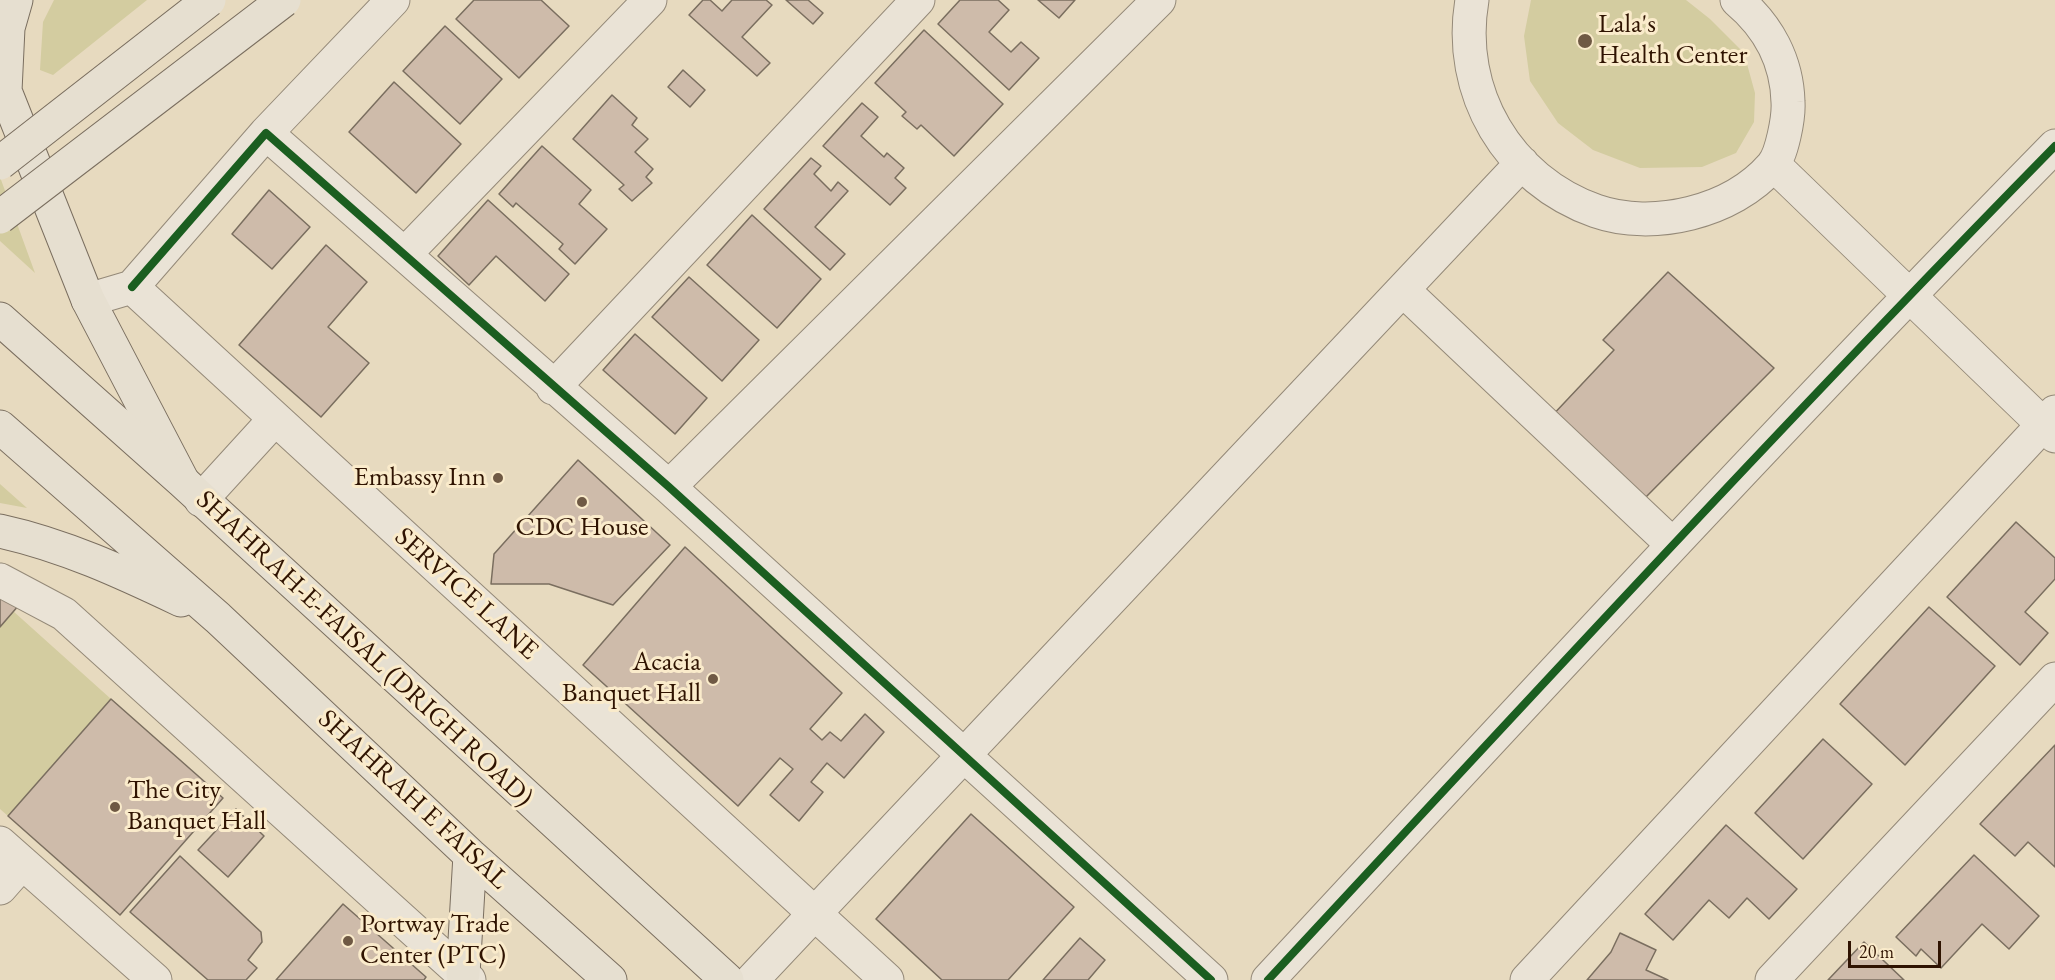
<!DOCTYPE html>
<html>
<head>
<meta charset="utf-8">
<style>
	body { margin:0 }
	#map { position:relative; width:2055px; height:980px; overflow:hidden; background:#e7dabf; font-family:"EB Garamond",serif }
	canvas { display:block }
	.scale { position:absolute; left:1848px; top:941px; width:93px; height:27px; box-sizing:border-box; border:3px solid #2f1301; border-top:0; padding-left:8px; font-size:18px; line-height:21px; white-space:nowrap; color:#2f1301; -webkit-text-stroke:4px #faebcb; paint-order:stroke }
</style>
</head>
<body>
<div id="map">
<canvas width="2055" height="980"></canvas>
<div class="scale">20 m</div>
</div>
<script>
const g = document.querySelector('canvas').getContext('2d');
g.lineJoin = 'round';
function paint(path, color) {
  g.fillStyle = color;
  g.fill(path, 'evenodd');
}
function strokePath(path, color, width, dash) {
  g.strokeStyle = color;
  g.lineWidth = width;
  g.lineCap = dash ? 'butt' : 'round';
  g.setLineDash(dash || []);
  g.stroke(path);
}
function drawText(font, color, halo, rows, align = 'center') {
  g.font = font + ' "EB Garamond",serif';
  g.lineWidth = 6;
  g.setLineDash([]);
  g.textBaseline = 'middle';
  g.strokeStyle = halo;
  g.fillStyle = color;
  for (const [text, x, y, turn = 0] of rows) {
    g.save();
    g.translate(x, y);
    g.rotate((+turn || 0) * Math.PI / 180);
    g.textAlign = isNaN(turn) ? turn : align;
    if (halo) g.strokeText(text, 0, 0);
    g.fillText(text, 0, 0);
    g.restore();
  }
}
const green = new Path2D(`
	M54,0h93l-94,75 -13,-5 3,-48z
	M1531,0h155l24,19 34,34 11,40 -1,29 -18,31 -34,14 -62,1 -47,-18 -35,-27 -28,-42 -6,-45z
	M0,177l35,96 -35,-32z
	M0,484l27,24 -27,-5z
	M13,611l98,88 -103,117 -8,-7v-182z`);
const building = new Path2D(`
	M474,0h67l28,26 -50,52 -63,-59z
	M703,0h7l12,11 10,-11h34l6,5 -30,32 28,26 -13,13 -68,-61z
	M786,0h22l15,13 -10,11z
	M960,0h38l11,10 -20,22 22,20 10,-10 18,16 -30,32 -71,-66z
	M1038,0h37l-16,18z
	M445,26l57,53 -42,45 -57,-53z
	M924,30l79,74 -49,52 -33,-31 -4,4 -15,-13 4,-4 -31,-29z
	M683,70l22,20 -15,17 -22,-20z
	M394,82l67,62 -45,49 -67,-61z
	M612,95l25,23 -5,7 16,14 -13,13 18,17 -7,8 6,6 -20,18 -13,-12 5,-4 -51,-46z
	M862,103l16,14 -17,19 23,21 3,-4 17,15 -9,10 11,10 -16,17 -67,-59z
	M542,146l49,44 -12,14 28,25 -32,35 -16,-15 4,-5 -47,-41 -3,4 -14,-13z
	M811,158l10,8 -7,8 17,17 7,-9 10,9 -33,36 30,27 -15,16 -66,-61z
	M269,190l41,37 -38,42 -40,-35z
	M488,200l81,74 -24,27 -49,-45 -27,29 -31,-29z
	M752,215l69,64 -44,49 -70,-63z
	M326,245l41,37 -39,45 41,36 -48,54 -82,-72z
	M1668,272l106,96 -134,135 -91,-84 65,-69 -11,-10z
	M689,277l70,63 -37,41 -70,-64z
	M635,334l72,64 -32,36 -72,-64z
	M578,460l92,85 -57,60 -64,-21h-58l3,-30z
	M2016,522l39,36v21l-30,33 23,21 -28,32 -73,-68z
	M685,547l157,146 -32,36 12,11 8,-8 11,9 24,-27 19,18 -40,46 -17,-15 -16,19 12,10 -24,29 -29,-26 23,-26 -13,-11 -42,48 -155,-141z
	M0,596l19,9 -19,22z
	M1929,607l66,59 -90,99 -65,-61z
	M111,699l112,99 -103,117 -112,-99z
	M1823,739l49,45 -69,75 -48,-46z
	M2055,745v122l-27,-25 -13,14 -35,-32z
	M236,809l28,27 -36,41 -30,-27z
	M971,814l103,93 -66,73h-66l-66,-61z
	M1726,825l71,64 -28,30 -22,-21 -18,20 -20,-18 -36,40 -28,-26z
	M1974,855l65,61 -30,33 -27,-25 -41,44 -20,-19 -5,7 -20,-19z
	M180,856l81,76 1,10 -14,18 9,8 -11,12h-38l-78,-68z
	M343,904l83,73 -2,3h-148z
	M1620,933l36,17 -10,20 22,10h-81l24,-28z
	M1080,938l25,22 -17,20h-45z
	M1864,942l40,38h-76z`);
const minor = new Path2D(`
	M1472,0c-16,92 36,180 124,211 57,20 136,1 176,-45 10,-11 17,-49 16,-64 -1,-41 -20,-76 -51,-102
	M266,133l127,-133
	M1774,165l281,271
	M405,254l245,-254
	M132,287l134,-154 403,354 542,493
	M1403,290l270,255
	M88,300l44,-13 755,693
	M553,388l365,-388
	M669,487l490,-487
	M201,500l73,-80
	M0,580l64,34 405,366
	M0,843l155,137
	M0,888l22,-25
	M752,980l770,-817
	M1268,980c260,-280 519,-561 787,-834
	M1527,980l528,-568
	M1772,980l283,-301`);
const major = new Path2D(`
	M16,0l-8,28 -3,63 83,209 94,180`);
const highway = new Path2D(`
	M0,319l182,162 545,499
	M0,427l218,191 252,237 140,125
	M0,531c64,14 122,41 181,69
	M463,974l7,-119`);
const majorBridge = new Path2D(`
	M0,163l209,-163
	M0,217l284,-217`);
const cycleway = new Path2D(`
	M132,287l134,-154 403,354 542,493
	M1268,980c260,-280 519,-561 787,-834`);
const markers = [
	[1585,41,8,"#6f5944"],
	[498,478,6,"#6f5944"],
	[582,502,6,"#6f5944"],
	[713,679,6,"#6f5944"],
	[115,807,6,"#6f5944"],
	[348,941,6,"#6f5944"]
];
const poiNames = [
	["Lala's",1598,25],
	["Health Center",1598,56],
	["Embassy Inn",486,478,"right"],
	["CDC House",582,528,"center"],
	["Acacia",701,663,"right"],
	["Banquet Hall",701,694,"right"],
	["The City",127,791],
	["Banquet Hall",127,822],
	["Portway Trade",360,925],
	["Center (PTC)",360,956]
];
const streetNames = [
	["SERVICE LANE",466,594,42],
	["SHAHRAH-E-FAISAL (DRIGH ROAD)",364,649,43],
	["SHAHRAH E FAISAL",413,800,43]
];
paint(green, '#d3cca0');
paint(building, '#cebbaa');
strokePath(building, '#7a6e5f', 1.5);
strokePath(minor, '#948978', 35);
strokePath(major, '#7a6e5f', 35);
strokePath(highway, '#7a6e5f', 35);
strokePath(minor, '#eae3d6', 33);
strokePath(major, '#e6dfd0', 33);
strokePath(highway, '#e6dfd0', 33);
strokePath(majorBridge, '#7a6e5f', 35, []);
strokePath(majorBridge, '#e6dfd0', 33);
strokePath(cycleway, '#1b5e20', 8);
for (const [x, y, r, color] of markers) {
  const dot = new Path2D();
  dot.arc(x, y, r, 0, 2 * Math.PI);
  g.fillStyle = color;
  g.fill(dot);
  strokePath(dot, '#faebcb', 2);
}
drawText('27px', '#2f1301', '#faebcb', poiNames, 'left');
drawText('27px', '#2f1301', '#faebcb', streetNames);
</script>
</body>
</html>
